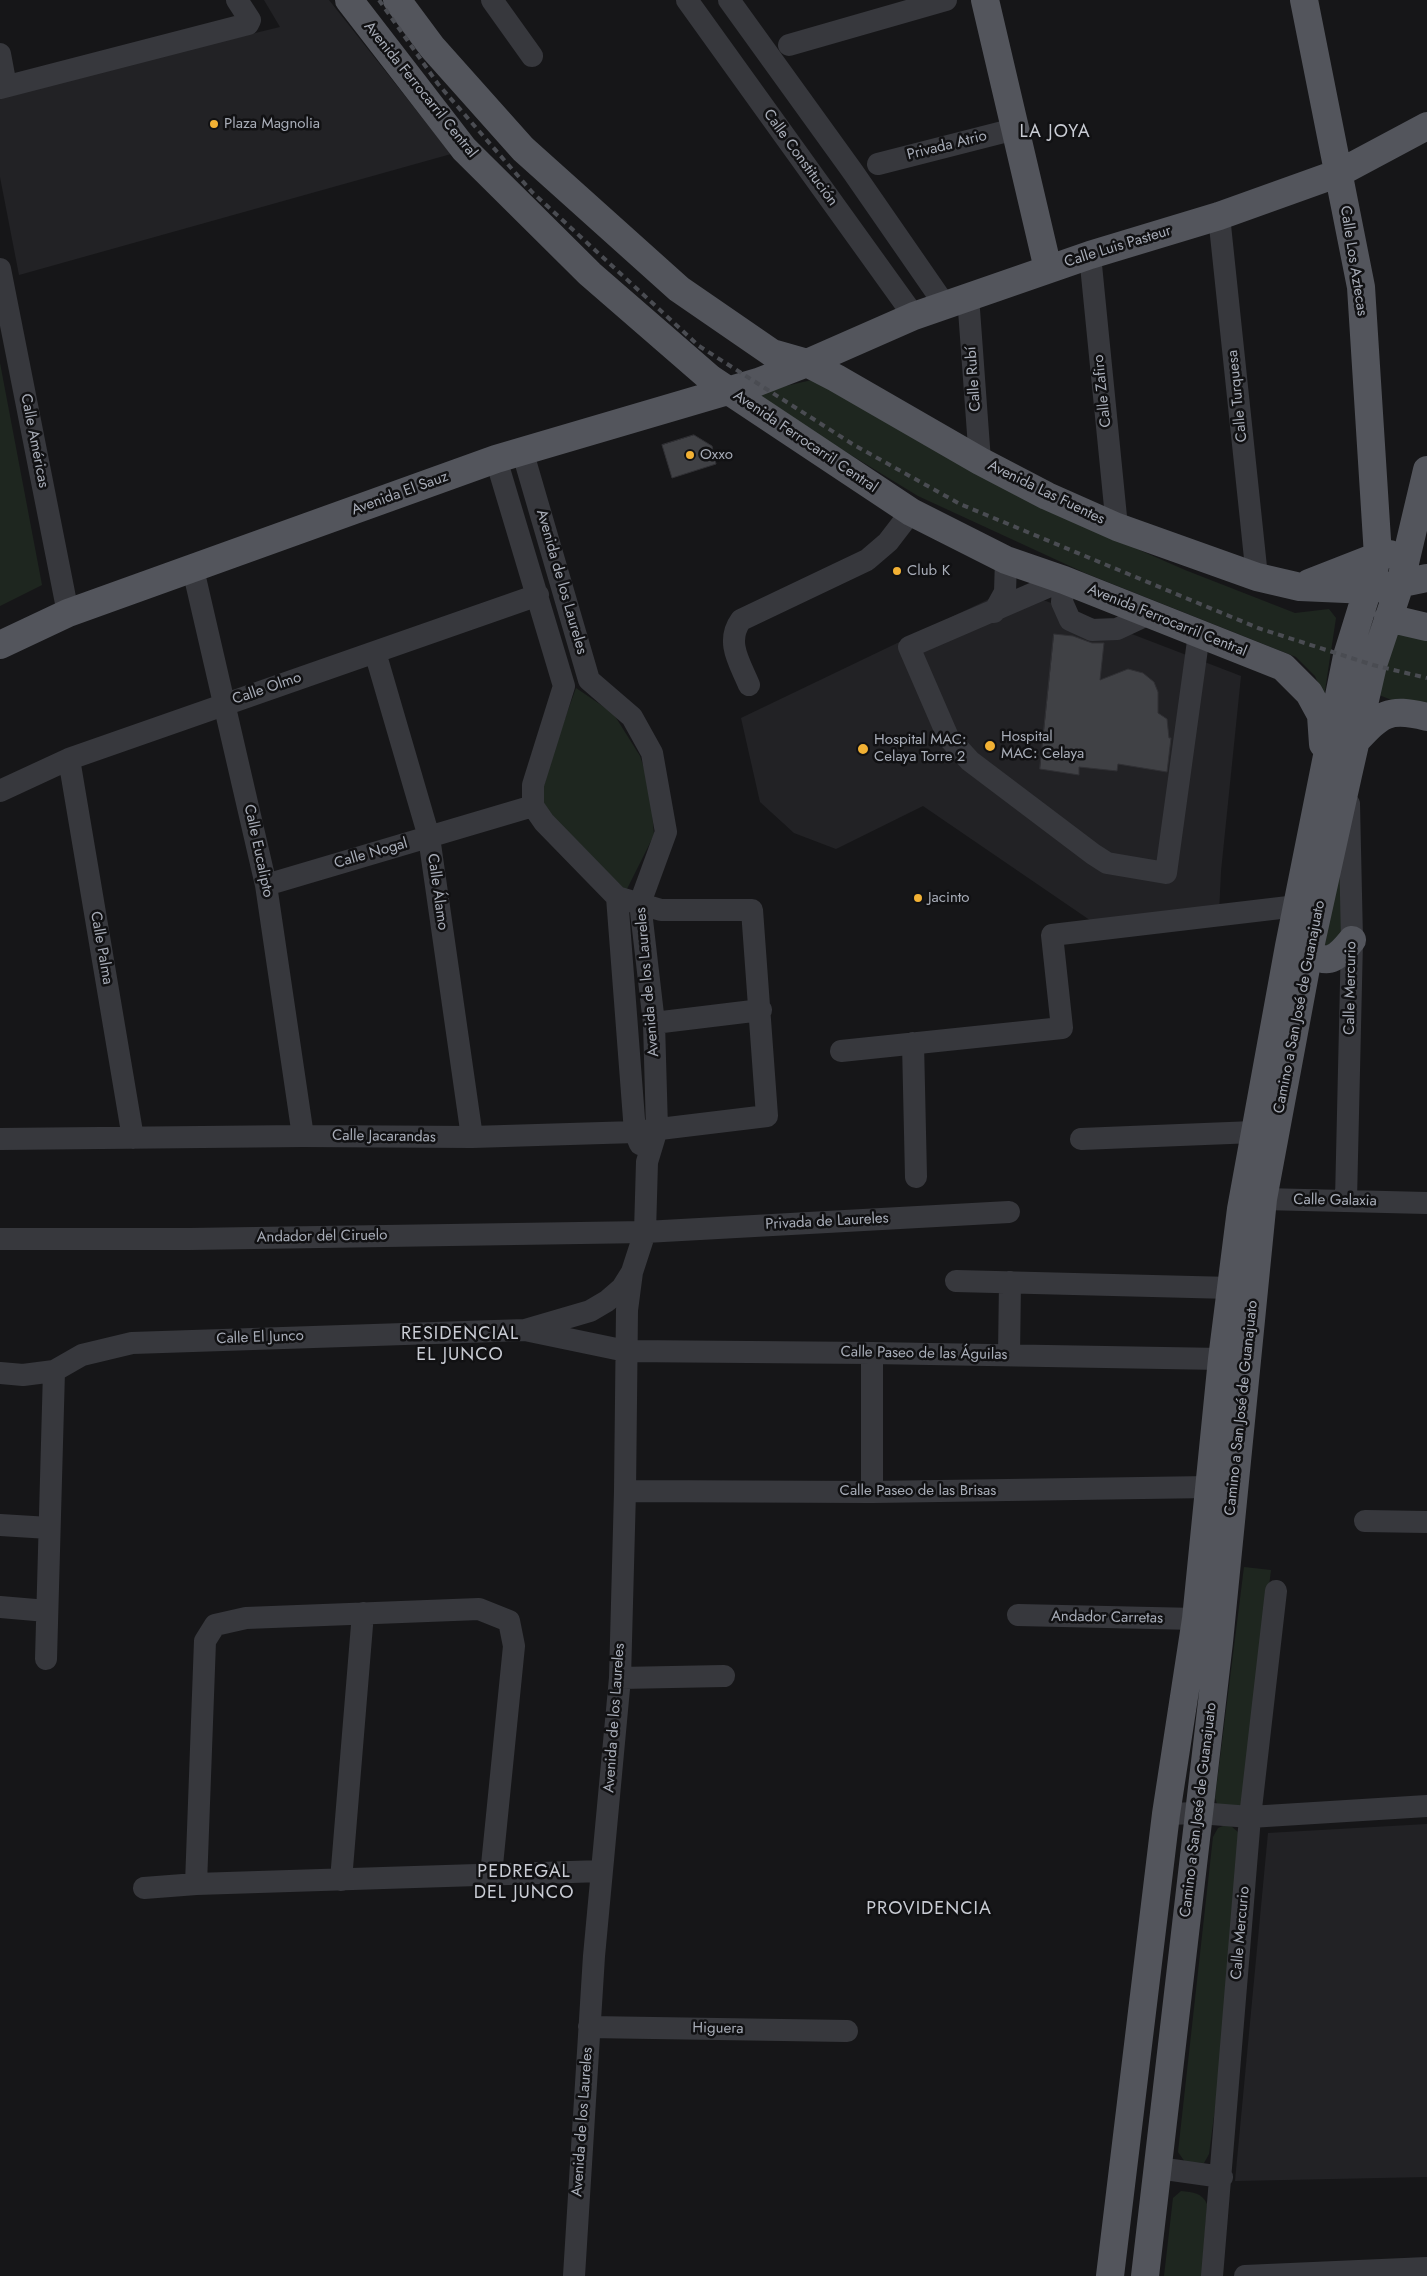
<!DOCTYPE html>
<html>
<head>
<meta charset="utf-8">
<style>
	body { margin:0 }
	canvas { display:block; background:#161618 }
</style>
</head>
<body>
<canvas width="1427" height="2276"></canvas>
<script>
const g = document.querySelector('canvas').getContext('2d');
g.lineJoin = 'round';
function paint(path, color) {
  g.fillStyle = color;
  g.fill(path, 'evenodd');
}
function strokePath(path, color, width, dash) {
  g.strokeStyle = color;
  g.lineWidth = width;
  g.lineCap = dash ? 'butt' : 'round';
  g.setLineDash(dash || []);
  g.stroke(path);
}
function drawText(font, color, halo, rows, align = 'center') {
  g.font = font + ' Jost,sans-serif';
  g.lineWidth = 5;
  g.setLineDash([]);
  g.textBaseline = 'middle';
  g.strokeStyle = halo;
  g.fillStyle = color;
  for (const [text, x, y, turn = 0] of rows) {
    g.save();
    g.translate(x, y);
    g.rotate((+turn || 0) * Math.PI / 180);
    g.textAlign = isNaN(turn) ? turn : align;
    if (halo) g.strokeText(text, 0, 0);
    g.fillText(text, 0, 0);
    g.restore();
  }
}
const built = new Path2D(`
	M264,0h65l122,154 -432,121 -19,-98v-82l280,-68z
	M1012,588l229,88 -20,195 -2,42 -119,14 -177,-121 -87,43 -42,-16 -34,-31 -19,-84z
	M1427,1824v353l-192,4 33,-348z`);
const green = new Path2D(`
	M0,363l42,222 -42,21z
	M816,379l216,124 153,67 110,43 34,-4 7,9 -12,79 -9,-21 -19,-19 -211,-84 -167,-77 -167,-102z
	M1392,634l35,1v75l-25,-6 -23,-9z
	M576,688l37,25 27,43 10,31 4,48 -28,56 -71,-72 -15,-19 15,-54z
	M1341,843l3,90 -15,12h-7z
	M1244,1567l27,3 -29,235 -21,9 -6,-16z
	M1223,1826h8l8,7 -18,230 -12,91 -5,9 -19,-1 -7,-10 35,-315 5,-9z
	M1181,2191c12,1 21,2 26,13l-5,72h-38l9,-78z`);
const building = new Path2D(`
	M694,435l18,11 4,18 -44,14 -10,-33z
	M1054,634l19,2 19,7h12l-4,37 28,-11 15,4 11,9 4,10v21l9,6 2,19h2l-4,34 -49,-8 -1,7 -38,-4v8l-39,-6z`);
const minor = new Path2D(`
	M492,0l40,56
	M687,0l227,316
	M729,0l124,172 92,133
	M789,45l157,-45
	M0,54l6,32
	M0,88l248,-64 2,-4 -13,-20
	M878,164l137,-35
	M1219,216l38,361
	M1090,255l27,272
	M0,269l68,344
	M968,296l12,165
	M522,450l67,230 43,37 20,36 14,79 -26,71 14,120 3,106 -10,33 -2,70 -13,40 -5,38 -2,181 -5,187 -26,278 -20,320
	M496,459l68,227 -31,99v21l11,16 73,75 18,235 5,12
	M193,569l73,316 37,251
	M994,612l11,-20 1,-32
	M1149,614l-32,15 -25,1 -22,-10 -8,-18 2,-22 -155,67 39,90 22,24 123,93 14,9 59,10 33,-239
	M375,652l54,185 43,300
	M749,685c-9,-22 -24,-43 -8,-65l126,-60 21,-18 23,-30
	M69,759l64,379
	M0,791l69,-32 469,-164
	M266,885l267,-79
	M654,1023l107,-13
	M913,1043l3,134
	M841,1051l221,-23 -10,-93 245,-29
	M0,1139l303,-3 169,1 163,-5 132,-16 -15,-206h-91l-44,-13
	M1081,1139l173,-7
	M1246,1196l17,3 164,4
	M1346,1200l6,-260 -3,-136
	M0,1239h190l455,-7 364,-20
	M956,1281l275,7
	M525,1330l101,21 246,2 350,6
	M1009,1355l1,-73
	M0,1373l23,2 31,-4 28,-16 50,-12 393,-13 65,-19 17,-10 15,-13 10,-16
	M625,1491l247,1 338,-5
	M872,1492v-139
	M1365,1521l62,1
	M0,1525l49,3
	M0,1607l47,4
	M1018,1615l178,4
	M46,1659l8,-288
	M620,1678l104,-2
	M1166,1814l33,-1 51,4 177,-11
	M341,1880l22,-267
	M196,1884l9,-243 10,-16 31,-7 233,-9 30,12 5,25 -23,229
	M144,1888l52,-4 406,-13
	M589,2027l258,4
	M1158,2168l64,9
	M1212,2276l38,-459 26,-226
	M1245,2276l182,-8`);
const major = new Path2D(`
	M349,0l115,149 126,125 121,105 200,133 95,48 58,20 219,87 26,26 12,22 2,29
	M397,0l35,47 91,102 156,140 93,64 35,10 29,15 144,83 67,35 70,31 140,50 43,10 69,3 58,-12
	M985,0l63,269
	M1309,583l69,-27 12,-2
	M1388,618l39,9
	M0,645l68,-32 428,-154 262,-77 49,-19 107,-47 176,-61 129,-39 120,-43 88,-47
	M1355,742c26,-28 33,-35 72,-25
	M1293,947c31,11 34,24 59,-7
	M1110,2276l56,-462 30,-195 26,-260 19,-150 48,-263 58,-290 31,-100 -17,-269 -57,-287
	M1145,2276l74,-634 44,-443 46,-247 39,-177 25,-110 27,-81 27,-114`);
const rail = new Path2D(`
	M379,0l59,84 94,108 167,154 155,99 106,59 298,124 115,37 54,13`);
const markers = [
	[214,124,5,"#f2b134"],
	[690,455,5,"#f2b134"],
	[897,571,5,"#f2b134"],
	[990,746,6,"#f2b134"],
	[863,749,6,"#f2b134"],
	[918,898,5,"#f2b134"]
];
const streetNames = [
	["Avenida Ferrocarril Central",420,90,51],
	["Privada Atrio",947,146,-14],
	["Calle Constitución",800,158,54],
	["Calle Luis Pasteur",1118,247,-17],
	["Calle Los Aztecas",1353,261,81],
	["Calle Rubí",974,379,-94],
	["Calle Zafiro",1103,391,-96],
	["Calle Turquesa",1238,396,-96],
	["Calle Américas",34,441,79],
	["Avenida Ferrocarril Central",805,442,34],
	["Avenida Las Fuentes",1046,493,26],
	["Avenida El Sauz",400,494,-20],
	["Avenida de los Laureles",561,582,74],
	["Avenida Ferrocarril Central",1167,621,22],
	["Calle Olmo",267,689,-19],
	["Calle Eucalipto",258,851,78],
	["Calle Nogal",371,854,-16],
	["Calle Álamo",437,892,82],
	["Calle Palma",101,948,80],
	["Avenida de los Laureles",648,982,-95],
	["Calle Mercurio",1351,988,-89],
	["Camino a San José de Guanajuato",1300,1007,-79],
	["Calle Jacarandas",384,1137,1],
	["Calle Galaxia",1335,1201,1],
	["Privada de Laureles",827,1222,-3],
	["Andador del Ciruelo",322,1237,-1],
	["Calle El Junco",260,1338,-2],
	["Calle Paseo de las Águilas",924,1354,1],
	["Camino a San José de Guanajuato",1242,1408,-84],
	["Calle Paseo de las Brisas",918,1491],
	["Andador Carretas",1107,1618,1],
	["Avenida de los Laureles",615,1718,-86],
	["Camino a San José de Guanajuato",1199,1810,-83],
	["Calle Mercurio",1241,1933,-85],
	["Higuera",718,2029,1],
	["Avenida de los Laureles",583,2122,-86]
];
const poiNames = [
	["Plaza Magnolia",224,124],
	["Oxxo",700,455],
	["Club K",907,571],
	["Hospital",1001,737],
	["MAC: Celaya",1001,754],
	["Hospital MAC:",874,740],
	["Celaya Torre 2",874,757],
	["Jacinto",928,898]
];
const quarterNames = [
	["LA JOYA",1055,133],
	["RESIDENCIAL",460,1335],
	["EL JUNCO",460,1356],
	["PEDREGAL",524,1873],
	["DEL JUNCO",524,1894],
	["PROVIDENCIA",929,1910]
];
paint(built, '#222225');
paint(green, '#1e261f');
paint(building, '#404145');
strokePath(building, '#303034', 1);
strokePath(minor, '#37383d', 22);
strokePath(major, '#53555c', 28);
strokePath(rail, '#4a4c52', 4, [6, 5]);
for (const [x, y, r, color] of markers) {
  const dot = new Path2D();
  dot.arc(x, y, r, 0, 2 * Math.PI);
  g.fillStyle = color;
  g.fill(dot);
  strokePath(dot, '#111113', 2);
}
drawText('15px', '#a8adb8', '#111113', streetNames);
drawText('15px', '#a8adb8', '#111113', poiNames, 'left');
g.letterSpacing = '1px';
drawText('18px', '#c9ccd4', '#111113', quarterNames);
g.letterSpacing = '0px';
</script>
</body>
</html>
